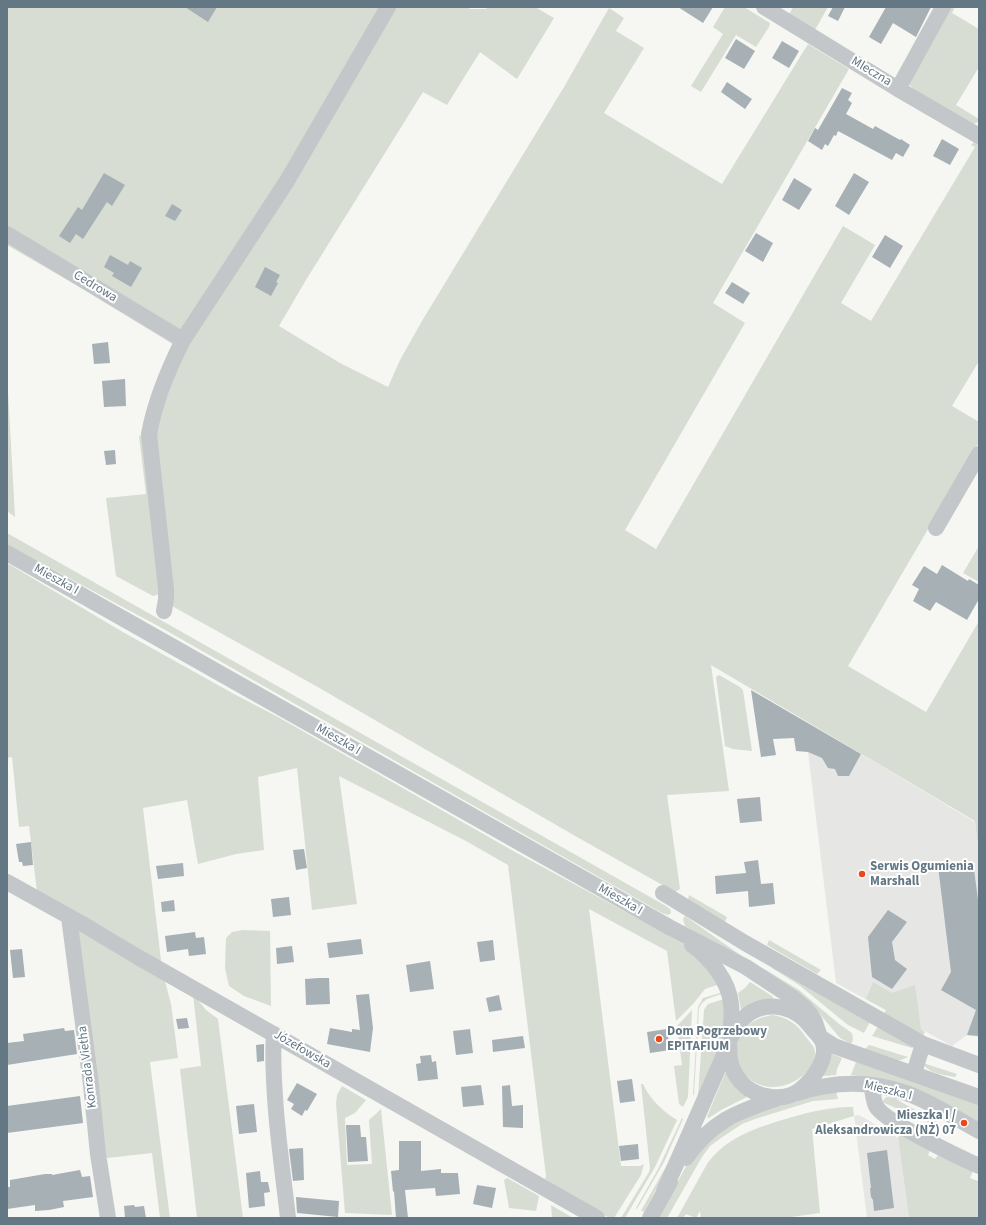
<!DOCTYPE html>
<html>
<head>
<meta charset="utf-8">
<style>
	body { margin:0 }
	#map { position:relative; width:986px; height:1225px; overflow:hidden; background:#f6f6f2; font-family:"Source Sans 3",sans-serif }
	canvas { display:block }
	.frame { position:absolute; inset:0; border:8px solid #637784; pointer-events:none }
</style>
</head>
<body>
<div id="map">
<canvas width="986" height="1225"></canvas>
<div class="frame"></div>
</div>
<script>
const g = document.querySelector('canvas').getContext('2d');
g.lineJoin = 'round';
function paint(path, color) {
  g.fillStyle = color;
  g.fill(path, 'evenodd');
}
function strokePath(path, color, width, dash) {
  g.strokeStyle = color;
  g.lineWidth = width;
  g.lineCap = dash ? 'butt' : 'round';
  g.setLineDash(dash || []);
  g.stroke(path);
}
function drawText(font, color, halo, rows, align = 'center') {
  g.font = font + ' "Source Sans 3",sans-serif';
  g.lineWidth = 4;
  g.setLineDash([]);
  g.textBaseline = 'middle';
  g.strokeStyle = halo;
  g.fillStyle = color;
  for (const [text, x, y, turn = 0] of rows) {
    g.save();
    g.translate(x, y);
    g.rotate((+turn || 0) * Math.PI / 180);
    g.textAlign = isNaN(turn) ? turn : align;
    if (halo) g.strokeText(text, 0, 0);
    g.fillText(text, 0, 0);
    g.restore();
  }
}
const built = new Path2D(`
	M808,752l53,2 114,68 4,34v181l-12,-2 -15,11 -116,-63z
	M859,1115l39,23 11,80h-42l-13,-102z`);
const green = new Path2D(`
	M7,7h463l-1,2h17l2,-2h47l19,11 -37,61 -37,-27 -33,53 -24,-13 -117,188 -27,46 61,37 48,24 12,-27 22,-39 142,-234 45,-79 15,10 -8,13 28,17 -40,65 118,71 86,-140 41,25 -136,234 32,20 -120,207 31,19 187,-323 32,19 -34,58 30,18 104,-174 -4,-2 3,-3h5v219l-27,45 27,16v20l-131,224 78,46 53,-91v235l-4,-35 -264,-156 18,126 -62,4 13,94 -5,3 -98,-55 -261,-151 -144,-80 -17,-176 29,-79 -103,-63 -74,-43z
	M725,7h19l26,16 -1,4 -13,20 -20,-12 -35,57 -10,-6 32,-52 -10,-7z
	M793,7h35l-13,23 -26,-15z
	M937,7h18l-3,6 27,16v38l-23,38 23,14v2l-5,3 -58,-33 -17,-16z
	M7,373l8,144 -8,-6z
	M145,434l14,158 -2,3 -4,1 -37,-20 -10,-78 40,-4 -7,-58z
	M7,533l659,373 4,3 1,4 -3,2 -6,-2 -307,-175 -195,-111 -145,-78 -8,-4z
	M979,546v36l-16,-9z
	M7,563l114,68 113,63 44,23 237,135 157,85 12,7 17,14 19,26 -15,5 -12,15 -17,17 -9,-70 -78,-42 32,257h19l4,-2 -3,11 -27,43c-14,0 -56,-31 -69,-39l1,-3 -38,-311 -42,-24 -127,-65 18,128 -45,6 -15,-142 -39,9 6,73 -28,4 -38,10 -11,-64 -44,8 19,161 -125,-78 -8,-65 -10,1 -7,-70 -5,1z
	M719,675l21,12 3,3 9,61 -19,-2 -8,-3 -9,-69z
	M689,895l38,22 -3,7 -36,-24z
	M685,916l61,43 -2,3 -59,-36 -2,-7z
	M81,930l84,51 6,23 7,54 -28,4 20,156h-10l-8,-65 -45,5 -2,-2 -28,-224z
	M243,930l27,1 1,75 -27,-10 -15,-10 -4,-18 1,-30 6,-6z
	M769,940l52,30 -4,4 -50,-29z
	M773,965l98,55 -7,13 -16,-8 -49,-40 -27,-17z
	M761,968l5,2 33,20 40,34 13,9 1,7 -2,4 -11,-6 -27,-32z
	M750,982l22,14 2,3 -31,11h-2l-3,-17 8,-6z
	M873,982l19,11 23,-8 6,44 4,3 -3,5 -39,-22 3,-5 -20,-11z
	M723,992l1,1 -17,6 -5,4 -3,5 -5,87h-1l5,-88 5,-9z
	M193,994l13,16 12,9 25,199h-46l-17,-149 21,-3z
	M724,999l-1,37 -25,60 6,-86 4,-6z
	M692,1010l-4,87 -5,10 -4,-3 -5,-38 8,-1 -5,-39z
	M773,1015c15,3 24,9 32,21 3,4 7,8 9,12 4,10 -5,24 -13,29 -17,13 -41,14 -56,-2 -5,-5 -7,-12 -8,-19 -2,-24 13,-38 36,-41z
	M879,1025l32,19 1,4 -40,-12z
	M869,1045l39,12 -7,3h-5l-31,-11z
	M832,1054l10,4 -5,11 -1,6 -12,1 -1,-1 8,-20z
	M856,1062c41,13 83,26 123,43v18l-99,-44 -29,-4z
	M923,1063l34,11 -2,3c-10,-2 -27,-3 -32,-14z
	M725,1073h1l21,24 -26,13 -12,8 -2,-1z
	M641,1084h2c7,15 19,27 34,36l-22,47 -30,51h-4l28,-46 1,-4z
	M342,1086l24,14 -11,13 -10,5 2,47 25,-1 -3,-44 12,-11 11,106 -47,-2 -9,-109 1,-9z
	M836,1091l2,8 -25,2 -58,18 -13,5 -21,14 -11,8 -8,11 -35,61h-9l32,-59 21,-23 54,-28z
	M887,1097l8,1 6,4 36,20 -2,3 -53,-23 3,-4z
	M848,1107h5l1,9 -42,13 8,84 -36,5h-83l-1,-7 -4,7 -10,-4 -3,4h-6l30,-54c19,-26 46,-35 75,-44 23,-7 43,-12 66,-13z
	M682,1118l1,1 -19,43 -27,47 -1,-1 22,-39z
	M900,1132l31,16 -3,7 7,4 3,-4 35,16 -3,7 8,3 1,-7v44h-70l-11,-80z
	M672,1156l-6,15 -22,41 -3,-2 1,-1z
	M507,1178l32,18 -3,15 -27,-3 -5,-28z
	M551,1205l22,13h-21z`);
const building = new Path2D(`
	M185,7h32l-9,15z
	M678,7h35l-10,16z
	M833,7h12l-7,14 -10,-5z
	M886,7h45l-15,30 -23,-14 -12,21 -12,-7z
	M736,39l19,12 -11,18 -19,-11z
	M782,41l17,10 -10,17 -17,-10z
	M727,82l25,17 -7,10 -24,-17z
	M842,88l10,5 -4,7 4,3 -6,11 27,15 2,-3 25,14 1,-1 9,6 -7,12 -7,-4 -4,7 -54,-29 -2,5 -2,-1 -6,11 -3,-2 -3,6 -14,-9 7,-13 3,2z
	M942,139l17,10 -9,16 -17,-9z
	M104,173l21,12 -13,21 -5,-4 -24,37 -7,-5 -6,9 -11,-7 19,-29 4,3z
	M854,173l15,9 -20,33 -14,-9z
	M794,178l18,11 -13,21 -17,-10z
	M172,204l10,6 -7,11 -10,-5z
	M756,233l17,10 -10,19 -18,-11z
	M885,235l18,11 -13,22 -18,-11z
	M110,255l18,10 2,-4 12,7 -11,19 -19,-11 2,-3 -10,-6z
	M265,267l15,8 -4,7 2,1 -7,13 -16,-9z
	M732,282l18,11 -7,11 -18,-11z
	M108,342l2,21 -16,1 -2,-20z
	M125,379l1,27 -22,1 -2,-26z
	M115,450l1,14 -10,1 -2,-14z
	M942,565l26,16 1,-2 10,6v14l-12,21 -31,-18 -6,9 -17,-10 6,-12 -7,-4 12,-19 13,8z
	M751,690l110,64 -12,22h-11l-3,-7 -7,-1 -6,-10 -14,-6 -12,-1 -2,-13 -21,1 3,16 -15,2z
	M760,797l2,24 -22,2 -3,-24z
	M31,842l2,23 -10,1 -1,-4h-3l-3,-18z
	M304,849l3,19 -11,2 -3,-20z
	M758,860l3,24 12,-1 2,21 -26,3 -1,-16 -32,3 -1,-18 31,-3 -2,-11z
	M973,862l6,45v129l-12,-1 9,-25 -35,-20 10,-18 -13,-106z
	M183,863l1,13 -26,3 -2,-13z
	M289,897l2,18 -18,2 -2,-18z
	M174,900l1,11 -13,1 -1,-10z
	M888,910l19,12 -15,20 3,18 12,9 -15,20 -20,-12 -4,-40z
	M195,932l1,6 8,-1 2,17 -17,2 -1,-7 -21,3 -2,-16z
	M361,939l2,15 -34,4 -2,-15z
	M493,940l2,20 -15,2 -3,-20z
	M292,946l2,16 -17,2 -1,-16z
	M22,949l3,28 -12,1 -3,-28z
	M430,961l4,28 -24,3 -4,-27z
	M319,978h10l1,26 -24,1 -1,-26z
	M369,994l4,34 -3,24 -43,-8 3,-16 22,4v-3l8,1 -4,-35z
	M499,995l3,15 -13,2 -3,-14z
	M187,1018l2,10 -11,1 -2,-10z
	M64,1028l1,3 9,-1 3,24 -70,11v-22l17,-2 -1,-7z
	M470,1029l3,24 -17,2 -3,-24z
	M667,1029l3,21 -20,3 -3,-21z
	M523,1036l2,12 -32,4 -1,-12z
	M264,1044v17l-7,1 -1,-17z
	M431,1055l1,7 4,-1 2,18 -20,2 -2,-17 5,-1 -1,-7z
	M632,1079l3,22 -15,2 -3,-22z
	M297,1083l20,11 -10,17 -2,-1 -3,6 -11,-7 3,-5 -7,-4z
	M481,1085l3,20 -21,2 -2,-20z
	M510,1085l2,21 11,-1v23l-20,-1 -1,-41z
	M80,1096l3,27 -76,10v-27z
	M254,1104l3,28 -18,2 -3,-28z
	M346,1125h14l1,12h5l2,24 -20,1z
	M399,1141h22v30l20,-2v4h17l2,21 -24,2 -1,-8 -30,2 3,28h-12l-2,-27 -1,1 -2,-21 8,-1z
	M638,1144l1,15 -18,2 -2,-15z
	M303,1148l1,32 -11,1 -4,-32z
	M887,1150l7,58 -20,3 -1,-11 -2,-3 -1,-9h1l-4,-35z
	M80,1170l2,7 8,-1 3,21 -30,4 1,6 -15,3 -14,1v-6l-28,4v-22h3v-7l35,-6h7v1z
	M260,1171l1,11h7l2,10 -6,1 1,13 -16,2 -3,-35z
	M477,1185l19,3 -4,20 -19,-4z
	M296,1197l43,4 -1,16 -41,-4z
	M134,1205l1,2 9,-1 2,12h-21l-1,-12z`);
const minor = new Path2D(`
	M764,7l134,82 81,47
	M898,89l45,-82
	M7,234l176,106
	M936,528l43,-74
	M7,553l662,374 77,40 47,31 12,10 6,7 4,7 5,15 14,9 145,51
	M164,611l2,-12v-10l-17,-155c6,-33 19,-64 34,-94l104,-159 101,-174
	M7,882l79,44 50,30 461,262
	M663,893l82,50 178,101
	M69,917l22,168 7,69 10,64
	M274,1034c-2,26 0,51 2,77 3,36 8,71 12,107
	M914,1073l9,-29 56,21
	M871,1085c2,6 2,15 5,21 7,15 85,52 103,60
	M798,1093c36,-12 71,-13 108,0 26,9 49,25 73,38
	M686,1158c25,-36 50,-46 90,-59
	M664,1191c19,-42 37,-83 55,-125 7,-15 14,-40 27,-50 17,-15 42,-11 58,3 5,5 9,11 14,16 18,18 -9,53 -27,60 -10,4 -20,2 -30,0 -8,-3 -15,-7 -20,-13 -21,-23 -7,-50 -10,-78 -2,-23 -21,-46 -39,-59
	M650,1218l20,-36`);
const markers = [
	[862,874,4,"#eb471d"],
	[659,1039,4,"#eb471d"],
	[964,1123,4,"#eb471d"]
];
const streetNames = [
	["Mleczna",871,72,31],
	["Cedrowa",95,287,31],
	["Mieszka I",56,580,29],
	["Mieszka I",338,740,30],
	["Mieszka I",620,900,30],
	["Józefowska",302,1050,30],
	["Konrada Vietha",88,1067,-97],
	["Mieszka I",888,1091,14]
];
const poiNames = [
	["Serwis Ogumienia",870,867],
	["Marshall",870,882],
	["Dom Pogrzebowy",667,1032],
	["EPITAFIUM",667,1047],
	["Mieszka I /",956,1116,"right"],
	["Aleksandrowicza (NŻ) 07",956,1131,"right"]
];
paint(built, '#e6e7e5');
paint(green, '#d7ddd3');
paint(building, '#a6b0b5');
strokePath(minor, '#c3c7ca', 16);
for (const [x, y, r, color] of markers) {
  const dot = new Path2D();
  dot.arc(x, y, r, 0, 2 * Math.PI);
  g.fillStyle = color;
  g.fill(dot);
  strokePath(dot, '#fff', 1.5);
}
drawText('13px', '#637784', '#fff', streetNames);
drawText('bold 13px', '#637784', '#fff', poiNames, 'left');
</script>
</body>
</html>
